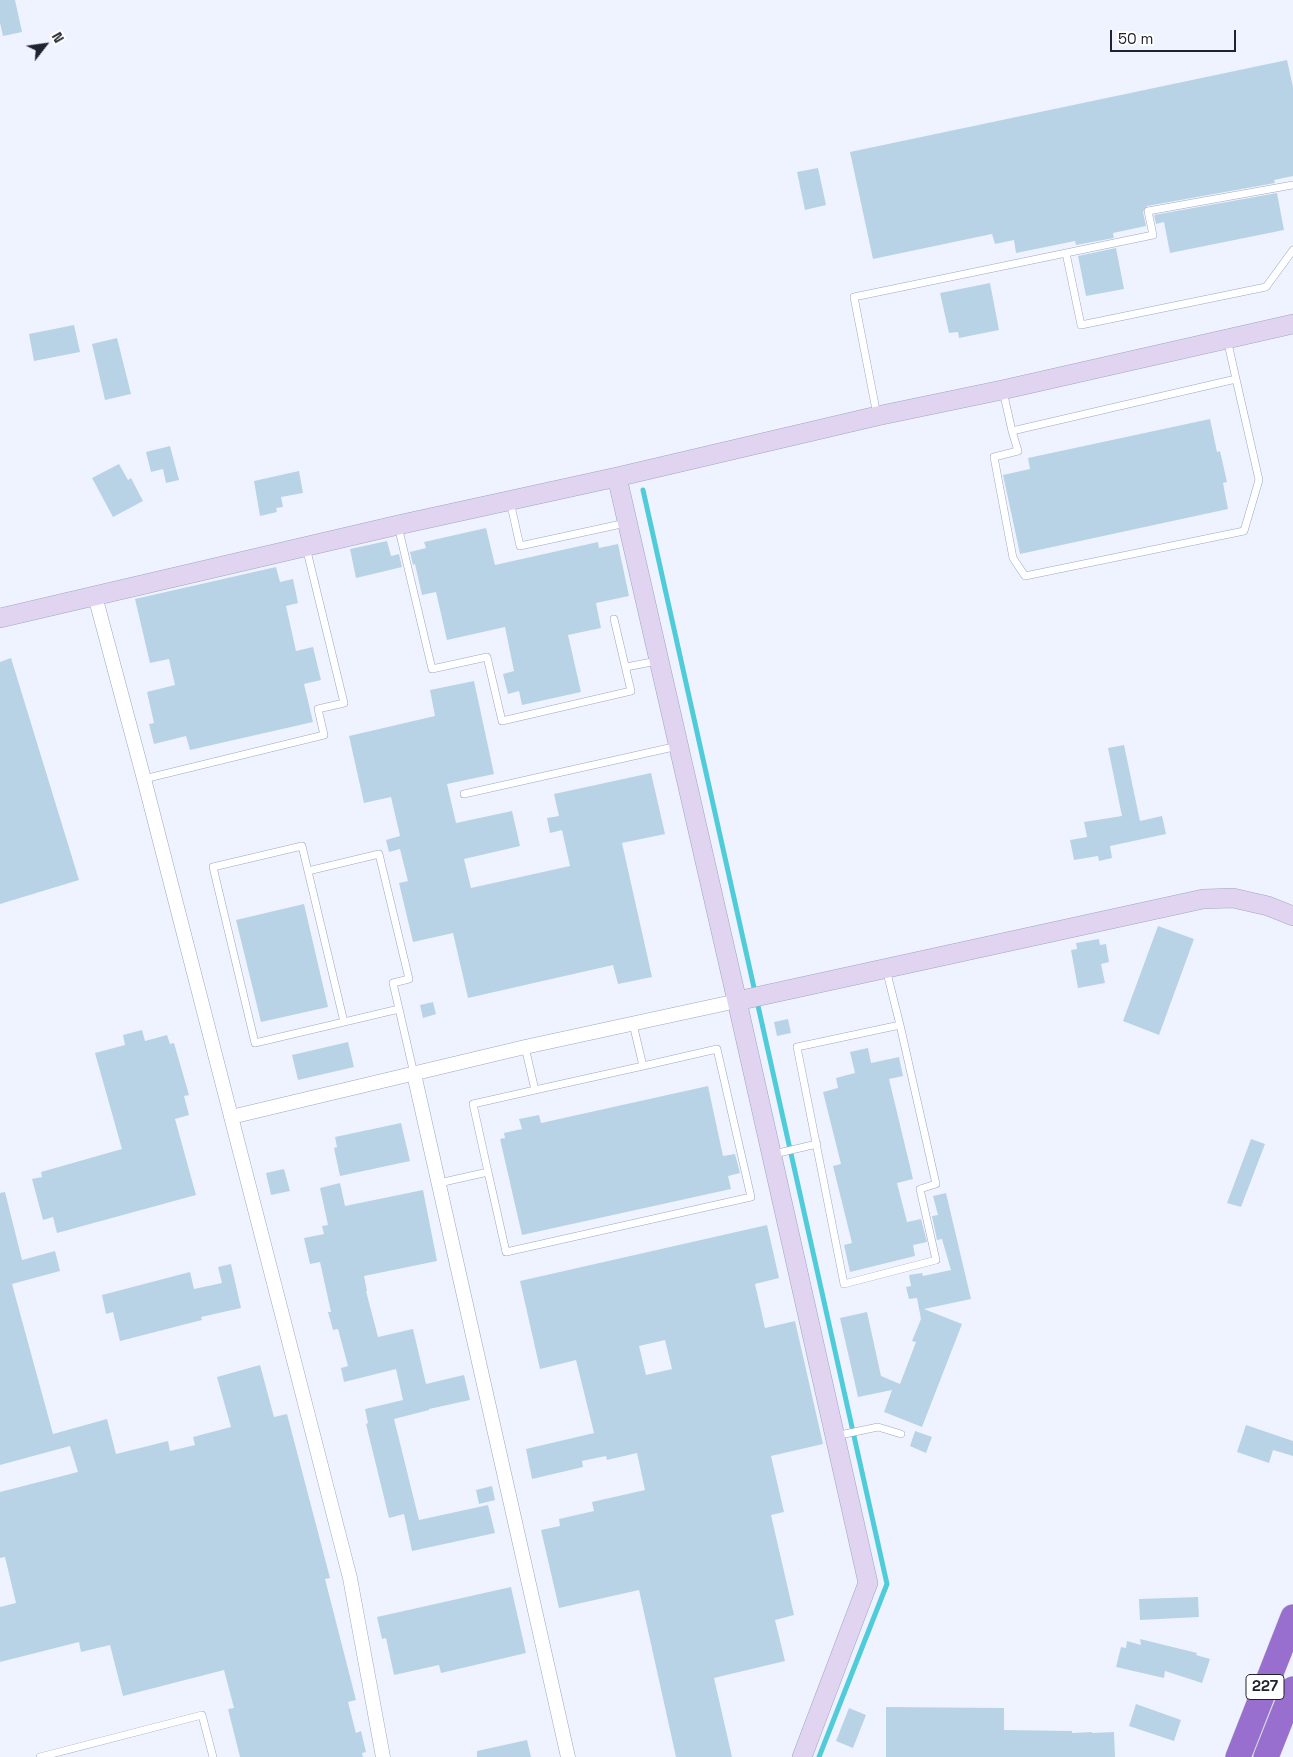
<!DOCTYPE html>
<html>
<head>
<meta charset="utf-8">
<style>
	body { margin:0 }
	#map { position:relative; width:1293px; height:1757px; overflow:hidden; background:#eff3ff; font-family:"Space Grotesk",sans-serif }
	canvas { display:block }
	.north { position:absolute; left:20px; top:20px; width:50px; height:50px; -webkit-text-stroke:4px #fff; paint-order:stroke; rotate:60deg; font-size:14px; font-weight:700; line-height:20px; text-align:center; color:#20232d }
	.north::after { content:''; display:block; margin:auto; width:18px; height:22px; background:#20232d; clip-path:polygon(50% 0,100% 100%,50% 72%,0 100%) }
	.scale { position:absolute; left:1110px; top:30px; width:126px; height:22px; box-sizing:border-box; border:2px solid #20232d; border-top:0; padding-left:6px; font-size:15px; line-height:18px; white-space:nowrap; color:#20232d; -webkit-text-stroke:4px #fff; paint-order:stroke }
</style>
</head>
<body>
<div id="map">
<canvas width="1293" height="1757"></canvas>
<div class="north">N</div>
<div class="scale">50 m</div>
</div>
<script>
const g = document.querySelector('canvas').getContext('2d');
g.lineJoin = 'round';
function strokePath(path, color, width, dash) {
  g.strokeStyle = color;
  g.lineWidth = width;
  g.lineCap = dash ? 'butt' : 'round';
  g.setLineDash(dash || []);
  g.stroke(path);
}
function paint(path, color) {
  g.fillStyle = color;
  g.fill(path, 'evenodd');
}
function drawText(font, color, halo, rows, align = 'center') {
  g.font = font + ' "Space Grotesk",sans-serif';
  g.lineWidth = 4;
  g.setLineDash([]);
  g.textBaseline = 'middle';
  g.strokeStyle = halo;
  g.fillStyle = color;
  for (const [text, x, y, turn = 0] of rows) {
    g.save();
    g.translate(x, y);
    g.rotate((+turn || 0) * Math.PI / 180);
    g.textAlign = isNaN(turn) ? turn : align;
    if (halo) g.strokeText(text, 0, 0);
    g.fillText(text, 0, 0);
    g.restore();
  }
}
const stream = new Path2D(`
	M643,490l244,1094 -68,173`);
const building = new Path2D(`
	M0,0h15l7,32 -19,4 -3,-13z
	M1287,60l6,27v89l-19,4 1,3 -128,23 -4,6 3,14 -33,7 1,5 -38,7 -1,-4 -59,12 -2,-13 -19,4 -3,-10 -119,25 -23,-107z
	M818,168l8,37 -21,5 -8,-38z
	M1277,193l7,37 -114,23 -6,-31 -8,2 -2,-9z
	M1116,248l8,41 -38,7 -8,-40z
	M990,283l9,47 -40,8 -1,-6 -9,1 -9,-40z
	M74,325l6,27 -46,9 -5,-27z
	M117,338l14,56 -26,6 -13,-56z
	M1210,419l7,33 3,-1 7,31 -4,1 5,26 -208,45 -17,-79 27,-6 -2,-11z
	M170,446l9,34 -13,3 -3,-14 -12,3 -5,-20z
	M119,464l9,16 3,-2 12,23 -30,16 -21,-39z
	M299,471l4,22 -22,4 2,10 -7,1 1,4 -17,4 -6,-35z
	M486,528l9,37 103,-23 1,6 19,-4 11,52 -33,7 5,25 -33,7 13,57 -59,13 -3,-14 -11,3 -5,-20 11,-3 -9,-44 -58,13 -11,-48 -14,3 -7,-31 -2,1 -3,-13 16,-4 -2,-6z
	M387,541l4,15 8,-2 3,13 -46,11 -6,-29z
	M276,567l4,15 13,-3 5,24 -12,3 10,45 17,-4 8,33 -17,4 9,38 -123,28 -4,-14 -32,8 -5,-20 5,-1 -7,-31 28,-7 -6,-26 -19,4 -15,-64z
	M11,658l68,222 -79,24v-242z
	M474,681l20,93 -47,10 9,39 56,-12 8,35 -56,13 7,29 99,-22 -8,-36 -12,3 -3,-15 12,-2 -5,-22 97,-21 14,61 -43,9 30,134 -34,7 -5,-19 -145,33 -15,-65 -40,9 -14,-59 9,-2 -8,-32 -11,3 -3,-12 14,-4 -9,-39 -27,6 -15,-67 86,-20 -5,-26z
	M1124,745l16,76 22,-5 4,18 -56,12 2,12 -13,3 -1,-5 -24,4 -4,-20 17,-3 -3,-15 38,-6 -14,-68z
	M304,904l24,103 -67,15 -25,-102z
	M1158,926l36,13 -35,96 -36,-14z
	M1099,939l1,6 6,-1 3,18 -8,2 4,19 -27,5 -7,-38 6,-1 -1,-6z
	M433,1002l3,12 -13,4 -3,-13z
	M788,1019l3,14 -14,3 -3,-14z
	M142,1030l3,11 22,-6 3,9 4,-1 15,52 -5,1 5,19 -14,4 21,76 -139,38 -4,-16 -10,3 -11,-41 10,-2 -1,-5 81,-23 -27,-96 30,-8 -2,-10z
	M348,1042l6,25 -56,13 -6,-25z
	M868,1048l3,15 28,-6 4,19 -14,3 24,100 -16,4 10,39 14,-3 6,23 -14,3 2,11 -65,16 -6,-27 8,-2 -19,-77 8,-2 -18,-72 15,-4 -2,-10 19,-5 -5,-21z
	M708,1086l15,70 12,-2 5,19 -12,3 3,13 -209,46 -22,-96 5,-1 -1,-5 18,-4 -3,-10 20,-4 2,8z
	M401,1123l9,38 -70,15 -6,-28 3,-1 -2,-10z
	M1251,1139l14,5 -24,63 -14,-4z
	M284,1169l6,22 -19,4 -5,-22z
	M340,1183l5,23 78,-16 14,71 -73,15 3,15h-1l12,46 35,-8 13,55 38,-9 6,25 -41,9v1l-35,9 25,101 69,-15 7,28 -83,18 -8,-37 -15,4 -23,-94 2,-1 -3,-14 38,-9 -7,-31 -52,13 -3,-14 7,-2 -10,-37 -5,1 -5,-18h3l-11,-50 -10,2 -6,-26 20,-4 -2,-8 6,-1 -8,-37z
	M5,1192l17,68 33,-9 5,20 -48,13 41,150 54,-15 9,35 52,-13 2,10 25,-6 -2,-8 38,-10 -14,-50 43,-12 14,52 13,-3 43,164 -5,1 31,121 -8,2 8,31 5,-2 5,21 -4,1 1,4h-123l-12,-48 6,-1 -10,-38 -101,26 -13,-51 -29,7 -2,-10 -79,20v-55l16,-4 -11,-46 -5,1v-66l78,-20 -8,-26 -70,19v-272z
	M946,1193l25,106 -47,10 38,15 -40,103 -38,-15 8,-22 -34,7 -18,-79 27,-6 14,64 19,8 16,-42 -4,-1 9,-22 -4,-21 -8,1 -3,-12 5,-1 -2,-11 13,-2 1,3 28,-6 -9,-31 -5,1 -5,-24 6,-1 -5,-19z
	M767,1225l12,53 -24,6 10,44 30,-7 28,123 -52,12 13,56 -13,3 23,100 -19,5 10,41 -71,17 18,79h-56l-37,-167 -80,18 -18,-78 19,-4 -1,-7 35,-8 -2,-9 53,-12 -8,-37 -30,7 -1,-4 -24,5 1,6 -51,12 -6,-30 68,-16 -18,-73 -36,9 -20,-88zM665,1340l7,29 -26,6 -7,-29z
	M231,1264l10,44 -40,9 1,3 -82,21 -7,-29 -7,2 -4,-19 88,-23 4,17 28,-6 -4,-16z
	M1246,1425l47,16v15l-20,-6 -4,13 -32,-11z
	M915,1431l17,6 -6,16 -16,-7z
	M492,1486l3,14 -16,4 -3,-14z
	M511,1587l15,66 -85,20 -2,-8 -45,10 -8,-37 -4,1 -5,-22z
	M1198,1597l1,20 -59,3 -1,-21z
	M1140,1639l57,14 -1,2 14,4 -8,24 -37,-12 -1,7 -48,-11 5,-20 5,1 1,-7 14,4z
	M1136,1704l45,16 -7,21 -45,-15z
	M886,1707l118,1v22l68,1v2l20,-1v1l22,-1 1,25h-229z
	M849,1708l17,7 -13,33 -17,-7z
	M527,1740l4,17h-54v-6z`);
const lane = new Path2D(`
	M1066,253l15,72 185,-38 27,-37
	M1003,391l9,40 224,-52 -9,-40
	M877,415l-23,-118 299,-62 -5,-24 145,-26
	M1012,431l6,20 -24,6 19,101 12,18 219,-45 15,-51 -23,-101
	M510,501l10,45 106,-23
	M398,526l34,143 55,-12 15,64 129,-30 -17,-72
	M626,667l31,-6
	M144,779l180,-44 -6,-26 26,-6 -38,-156
	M464,794l214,-48
	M302,846l42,176 -89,21 -42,-176z
	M308,871l71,-17 30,125 -16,4 6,26
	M886,969l14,56 -103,22 47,237 92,-24 -16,-71 16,-5 -36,-159
	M344,1022l55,-13 15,65
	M525,1047l10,43 108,-24 -10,-42
	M774,1154l43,-10
	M488,1172l18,80 245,-55 -34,-148 -74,17
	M439,1183l49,-11 -15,-68 62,-14
	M835,1436l43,-9 23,7
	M40,1757l162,-42 11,42`);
const street = new Path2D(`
	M95,596l49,183 206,799 33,179
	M414,1074l154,683
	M231,1117l294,-70 212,-46`);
const secondary = new Path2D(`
	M617,477l120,524 131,582 -66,174
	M0,618l398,-93 219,-48 260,-61 125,-26 291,-66
	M737,1001l466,-102 30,-1 35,8 25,10`);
const highway = new Path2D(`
	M1238,1757l55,-140
	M1266,1757l27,-68`);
const shields = [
	[1265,1687,38]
];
const shieldNames = [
	["227",1265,1687]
];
strokePath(stream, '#50ccd9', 5);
paint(building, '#b8d3e6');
strokePath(lane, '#9da7c1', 8);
strokePath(street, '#9da7c1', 15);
strokePath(secondary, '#9da7c1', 20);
strokePath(highway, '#d2d3d5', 26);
strokePath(lane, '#fff', 7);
strokePath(street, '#fff', 14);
strokePath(secondary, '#e0d4f1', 19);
strokePath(highway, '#986fcf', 25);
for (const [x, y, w] of shields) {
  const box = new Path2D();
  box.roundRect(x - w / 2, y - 12.5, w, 25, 4);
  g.fillStyle = '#fff';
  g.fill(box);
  strokePath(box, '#20232d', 1);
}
drawText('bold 15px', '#20232d', null, shieldNames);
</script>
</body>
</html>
